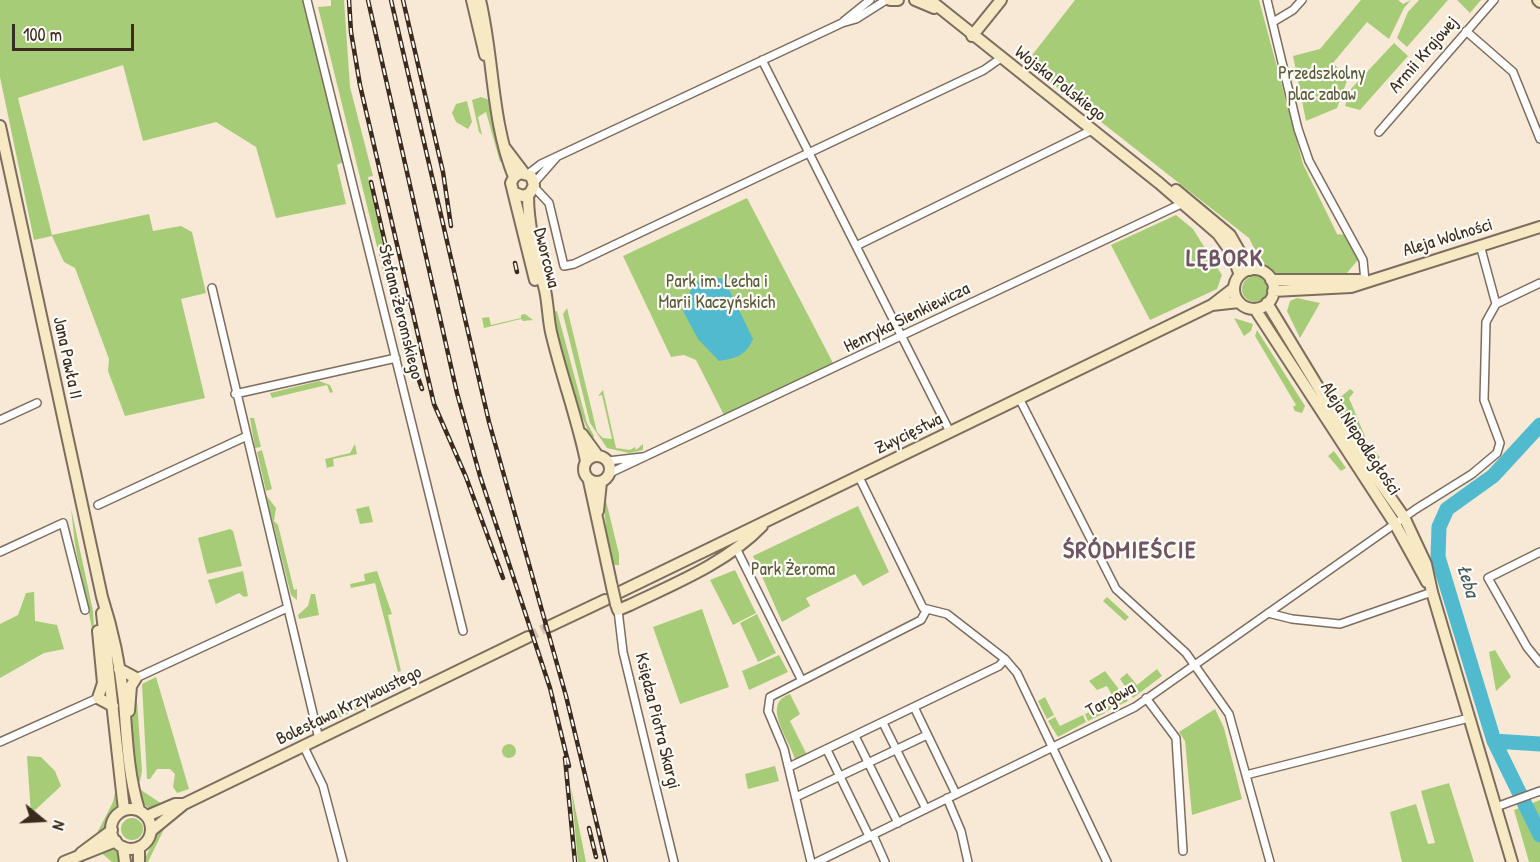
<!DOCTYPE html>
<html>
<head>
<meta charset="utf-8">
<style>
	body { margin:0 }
	#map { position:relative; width:1540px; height:862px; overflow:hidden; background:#f7e9d5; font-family:"Patrick Hand",sans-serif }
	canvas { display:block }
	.north { position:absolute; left:12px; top:790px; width:60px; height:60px; -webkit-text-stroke:4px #fdfcf7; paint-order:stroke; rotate:108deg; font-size:16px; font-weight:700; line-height:24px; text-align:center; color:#3b2a1e }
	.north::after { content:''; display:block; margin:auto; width:21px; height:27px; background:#3b2a1e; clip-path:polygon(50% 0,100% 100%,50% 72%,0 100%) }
	.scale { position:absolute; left:12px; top:24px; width:122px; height:27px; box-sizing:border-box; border:3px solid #3b2a1e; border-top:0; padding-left:8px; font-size:18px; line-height:21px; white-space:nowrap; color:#3b2a1e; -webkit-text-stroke:4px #fdfcf7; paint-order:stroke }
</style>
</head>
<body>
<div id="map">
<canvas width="1540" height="862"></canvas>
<div class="north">N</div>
<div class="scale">100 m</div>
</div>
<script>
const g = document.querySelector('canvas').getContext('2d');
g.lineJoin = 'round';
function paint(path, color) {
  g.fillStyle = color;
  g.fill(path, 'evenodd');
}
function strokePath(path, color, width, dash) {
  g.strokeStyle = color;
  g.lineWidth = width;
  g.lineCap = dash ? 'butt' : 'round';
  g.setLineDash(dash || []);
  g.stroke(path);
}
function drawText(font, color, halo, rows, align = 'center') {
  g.font = font + ' "Patrick Hand",sans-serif';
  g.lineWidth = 4.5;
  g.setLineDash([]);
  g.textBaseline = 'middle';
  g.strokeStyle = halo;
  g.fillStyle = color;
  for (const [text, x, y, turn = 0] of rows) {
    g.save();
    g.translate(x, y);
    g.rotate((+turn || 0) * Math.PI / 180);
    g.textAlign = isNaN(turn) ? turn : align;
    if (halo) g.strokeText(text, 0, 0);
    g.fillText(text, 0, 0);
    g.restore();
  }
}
const green = new Path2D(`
	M0,0h304l39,162 -6,3 9,39 -70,14 -20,-71 -40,-25 -73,19 -20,-76 -105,33 34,137 97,-21 4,17 28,-5 11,6 14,61 -25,6 24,99 -80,18 -17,-45 1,-12 -34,-91 -11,-6 -12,-26 -18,4 -34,-163z
	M331,0h13l6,87 23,89 -5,1 24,109 -5,1 -69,-280 13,-1z
	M1075,0h184l44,164 34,70 9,1 12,25 -12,14 -71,1 -11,-7 -15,-30 -223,-175z
	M1361,0h37l5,4 8,-4 -7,8 -15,31 -22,-17 -34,41 15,15 -11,30 -31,13 -13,-65 27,-7z
	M1419,0h29l-41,47 -10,-9 11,-26z
	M1457,0h24l-11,13z
	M1394,43l14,13 -48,54 -15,-4 5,-16z
	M481,97l6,2 4,5 6,42 6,14 -3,2 -14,-50 -8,5 4,18 -3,-3 -7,-32z
	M467,101l5,21 -4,7 -12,-7 -4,-9 4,-9z
	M747,198l86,165 -109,52 -28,-55 -12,-5 -13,2 -48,-101z
	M1176,215l17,14 29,46 -5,14 -67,31 -39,-75z
	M1242 289a13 13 0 1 1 26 0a13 13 0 1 1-26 0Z
	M1297,298l23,5 -20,35 -13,-27 3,-10z
	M567,308l30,124 6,6 9,1 -10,-44 -4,1 5,-6 13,58 14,2 5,-3 1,3 7,-6v6l-14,3 -22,-5 -17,-25 -27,-109z
	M557,311l30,112 7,13 -2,4 -21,-49 -19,-79z
	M525,314l8,6 -10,1 -2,-2 -37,9 -2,-10 7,-1 2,8 30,-7v-3z
	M1234,318l19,6 -2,7 -7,5z
	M1257,330l48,76 -3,7 -7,-2 -2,-4 3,-2 -41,-69z
	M319,381l11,4 3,7 -3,1 -3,-8 -55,13 -2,-5z
	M1350,389l4,3 -5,6 20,48 11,11 -4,6 -39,-63z
	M250,418h4l7,29 -6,1z
	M355,444l2,10 -24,5 1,7 -7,2 -2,-9 25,-6z
	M262,450l10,39 -6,2 -9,-39z
	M1334,451l12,17 -5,3 -13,-15z
	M266,495l10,13 -2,13 4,4 16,65 3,-1v11l-6,-5z
	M603,499l3,2 13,53v11h-4l-5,-2z
	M369,506l4,16 -13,2 -4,-15z
	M858,506l31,66 -26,14 -8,-12 -49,24 4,8 -28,16 -29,-66z
	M71,508l22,103 2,32 -20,-98z
	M230,529l3,2 9,35 -35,8 -9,-36z
	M735,570l21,43 -23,12 -23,-45z
	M243,571l5,25 -4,1 -5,-4 -23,11 2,7 -10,-31z
	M377,571l15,43 -4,1 13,56 -3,1 -23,-89 -24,5 -1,-4 15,-3 -1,-7z
	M34,592l1,29 22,4 7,24 -20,4 -44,25v-54l18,-9 8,-22z
	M311,594h4l4,21 -20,4 -1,-4 10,-9z
	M1107,597l22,20 -4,4 -22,-20z
	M702,609l27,78 -49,17 -27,-77z
	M757,614l19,39 -18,9 -18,-39z
	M1495,650l16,27 -15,14 -7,-39z
	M779,655l9,17 -39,18 -7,-19z
	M1157,669l5,7 -29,22 -13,-19 7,-6 10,12z
	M1105,671l23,30 -21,10 -3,-6 10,-6 -7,-13 -10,4 -8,-9z
	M156,677l33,112 -12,4 -4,-6 2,-13 -5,-5h-13l-7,10h-3l-5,-95z
	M136,687l6,84 -2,10 -4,1c-2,-25 -10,-73 0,-95z
	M790,694l10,20 -10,7 18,36 -12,5c-6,-23 -36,-58 -6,-68z
	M1045,697l9,18 -7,4 -9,-18z
	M362,704v3l-29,14 -2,-9z
	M1102,706l3,7 -17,8 -3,-7z
	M1215,709l9,19 18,71 -50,16 -7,-74 -6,-9z
	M1083,715l3,7 -28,15 -10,-16 7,-4 5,9z
	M502 751a7 7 0 1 1 14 0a7 7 0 1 1-14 0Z
	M27,756l14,1 14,14 6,15 -30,28z
	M775,766l4,15 -31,8 -3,-15z
	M1449,783l25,79h-72l-12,-50 26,-8 12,40 7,-1 -14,-52z
	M571,787l15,75h-8z
	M139,789l2,1 24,16 -14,4 -10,-8z
	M118,790c2,18 -10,37 -24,49l19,-37 2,-10z
	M1540,800v62h-11l-15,-52z
	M121 829a11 11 0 1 1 22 0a11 11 0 1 1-22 0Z
	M171,822l-7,7 -16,33h-5l17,-33z
	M112,848l6,5 3,9h-9l-13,-11z`);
const water = new Path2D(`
	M708,276l16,3 29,60c-8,18 -18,19 -34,22l-21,-22 -16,-30 12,-25z`);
const river = new Path2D(`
	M1540,425l-47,51 -46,33 -8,18 -1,30 56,184 46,3
	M1494,741l46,94`);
const secondaryTunnel = new Path2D(`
	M528,637l22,-11`);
const street = new Path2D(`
	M307,0l156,631
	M1267,0l31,129 11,32 54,99 2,21
	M844,21l26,-21
	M1273,22l20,-12 9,-10
	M1466,31l47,41 27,67
	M762,60l188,372
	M1379,132l115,-132
	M528,174l13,-10 301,-141 14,-4 30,-19
	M534,183l22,-25
	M534,187l15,16 15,63 10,-2 410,-194 17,-12
	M1480,245l16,59
	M856,246l236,-116
	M212,288l107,451
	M235,394l161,-36
	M1019,398l97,191 70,64 43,61 41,148
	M0,420l37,-17
	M608,461l34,-4
	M610,473l571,-269
	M859,477l64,131 24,6 58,45 12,14 90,189
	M98,505l149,-69
	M736,548l65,131
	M0,552l63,-29 22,87
	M1540,552l-52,26 39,69 13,16
	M618,610l5,42 51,210
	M1268,613l24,6 48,5 92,-32
	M136,678l151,-70
	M1146,698l30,40 7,113
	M914,707l42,87
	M883,723l43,86
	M855,736l43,87
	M0,742l98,-44
	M304,747l19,39 20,76
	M827,750l42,86
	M789,767l210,-101 6,-7
	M1246,775l223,-57
	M796,797l131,-62
	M947,798l14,33 7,31
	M1496,807l44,-16
	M873,835l12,27
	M811,862l-27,-113 -16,-38 2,-14 151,-77 6,-11
	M817,862l318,-155 281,-198 56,-35 25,-21 3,-10 -16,-43 2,-78 10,-18 44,-21`);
const secondary = new Path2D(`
	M472,0l13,55
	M480,0c14,58 11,121 34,177
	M890,0h8
	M915,0l19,8
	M930,0l229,183 59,51 13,18 9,23
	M1538,0l2,2
	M972,36l29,-36
	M0,126l102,471c11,34 18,68 22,104 3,38 4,73 15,109
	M505,148l19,25
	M1176,190l54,45 20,35
	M515,193l8,3 7,-3 4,-8 -3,-9 -11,-3 -6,4 -3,6 24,97
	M528,195c0,32 9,64 17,95 3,14 3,28 6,42 10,43 26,85 35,129
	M1234 289a20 20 0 1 1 40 0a20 20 0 1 1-40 0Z
	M1271,280h91
	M1273,291l78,-4 189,-60
	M1267,303l82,135 55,79 22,47 6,28 80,270
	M1212,305l27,-3
	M1255,309l140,215 32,58
	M582,434l16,22
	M584 469a13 13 0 1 1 26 0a13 13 0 1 1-26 0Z
	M589,481l23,106
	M598,511l3,-29
	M620,592l592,-287 22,-17
	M616,604l2,6 12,-5c46,-22 96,-42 132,-79
	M102,613l22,197
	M550,626l55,-26
	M98,631l5,52 -5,15 15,8
	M119,669l17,9 -5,8 -2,25
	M111 829a20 20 0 1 1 40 0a20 20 0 1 1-40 0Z
	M147,816l28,-12h9
	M151,831l33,-27 344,-167
	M123,847l2,15
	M81,853l31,-23
	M64,862l52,-21
	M139,862v-15`);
const rail = new Path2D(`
	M349,0l2,32 9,53 74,319 32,73 37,101
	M368,0l89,393 23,83 70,212 19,78
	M391,0l98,422 77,274 40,166
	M403,0l40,172 8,54
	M371,182l41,178 10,29
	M515,263l2,9
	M565,758l10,104
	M589,828l7,29`);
const secondaryBridge = new Path2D(`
	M612,587l4,17`);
const streetNames = [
	["Armii Krajowej",1424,55,-49],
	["Wojska Polskiego",1060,84,38],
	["Aleja Wolności",1448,238,-17],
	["Dworcowa",546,258,76],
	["Stefana Żeromskiego",400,312,76],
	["Henryka Sienkiewicza",907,318,-26],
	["Jana Pawła II",67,358,78],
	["Zwycięstwa",909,434,-26],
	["Aleja Niepodległości",1360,439,57],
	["Targowa",1111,700,-29],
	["Bolesława Krzywoustego",349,706,-26],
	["Księdza Piotra Skargi",657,721,76]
];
const parkNames = [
	["Przedszkolny",1322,74],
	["plac zabaw",1322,95],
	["Park im. Lecha i",717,282],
	["Marii Kaczyńskich",717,303],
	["Park Żeroma",793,570]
];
const waterNames = [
	["Łeba",1467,581,73]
];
const districtNames = [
	["LĘBORK",1225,260],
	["ŚRÓDMIEŚCIE",1130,552]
];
paint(green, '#a7cc77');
paint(water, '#52bacf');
strokePath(river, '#52bacf', 15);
strokePath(secondaryTunnel, '#d1c3b0', 10, [10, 5]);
strokePath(street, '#7d6d5e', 10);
strokePath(secondary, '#7d6d5e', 14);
strokePath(street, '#fff', 7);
strokePath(secondary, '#f6e9c3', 10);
strokePath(rail, '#3b2a1e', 4.5);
strokePath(rail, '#fdfcf7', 2, [7]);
strokePath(secondaryBridge, '#7d6d5e', 14, []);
strokePath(secondaryBridge, '#f6e9c3', 10);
drawText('18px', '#3b2a1e', '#fdfcf7', streetNames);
drawText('18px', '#5b5b39', '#fdfcf7', parkNames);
drawText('italic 20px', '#435c5c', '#fdfcf7', waterNames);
g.letterSpacing = '1.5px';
drawText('bold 24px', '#6f5562', '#fdfcf7', districtNames);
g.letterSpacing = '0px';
</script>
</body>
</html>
